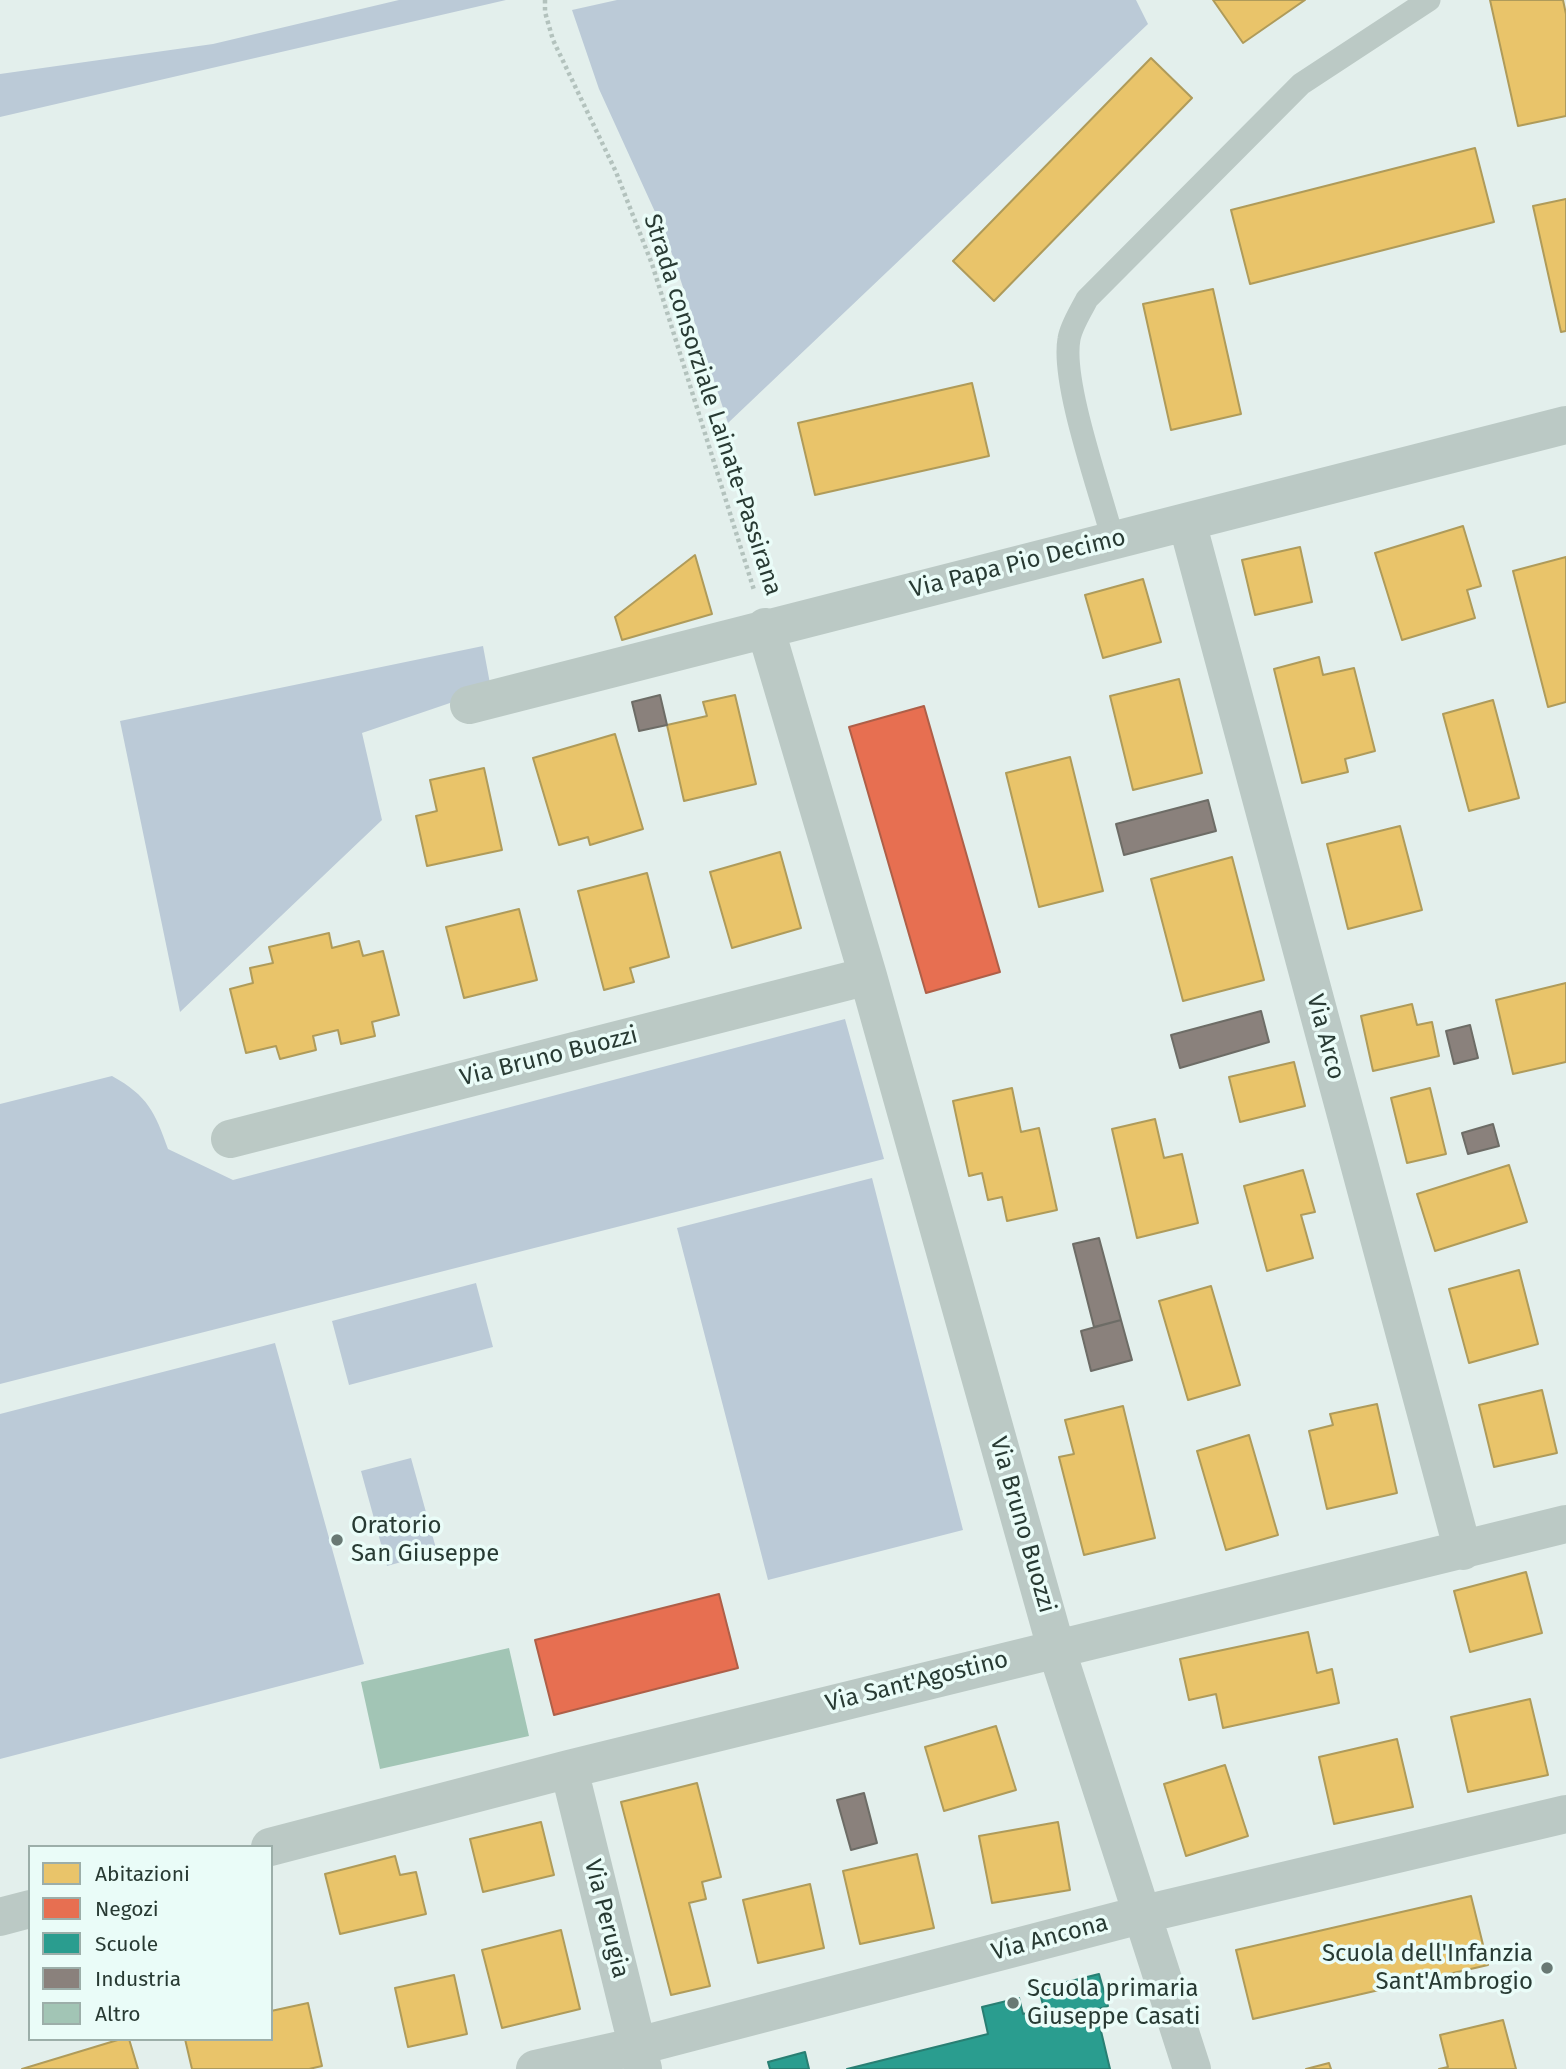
<!DOCTYPE html>
<html>
<head>
<meta charset="utf-8">
<style>
	body { margin:0 }
	#map { position:relative; width:1566px; height:2069px; overflow:hidden; background:#e3efec; font-family:"Fira Sans",sans-serif }
	canvas { display:block }
	.legend { position:absolute; left:28px; top:1845px; width:245px; height:196px; box-sizing:border-box; background:#eafcf8; border:2px solid #9caea9; margin:0; padding:9px 12px; list-style:none; font-size:21px; color:#283a33 }
	.legend li { display:flex; align-items:center; gap:14px; height:35px }
	.legend b { width:35px; border:2px solid #9caea9 }
</style>
</head>
<body>
<div id="map">
<canvas width="1566" height="2069"></canvas>
<ul class="legend">
<li><b style="height:19px;background:#e9c46a"></b>Abitazioni</li>
<li><b style="height:19px;background:#e76f51"></b>Negozi</li>
<li><b style="height:19px;background:#2a9d8f"></b>Scuole</li>
<li><b style="height:19px;background:#8a817c"></b>Industria</li>
<li><b style="height:19px;background:#a2c5b5"></b>Altro</li>
</ul>
</div>
<script>
const g = document.querySelector('canvas').getContext('2d');
g.lineJoin = 'round';
function paint(path, color) {
  g.fillStyle = color;
  g.fill(path, 'evenodd');
}
function strokePath(path, color, width, dash) {
  g.strokeStyle = color;
  g.lineWidth = width;
  g.lineCap = dash ? 'butt' : 'round';
  g.setLineDash(dash || []);
  g.stroke(path);
}
function drawText(font, color, halo, rows, align = 'center') {
  g.font = font + ' "Fira Sans",sans-serif';
  g.lineWidth = 7;
  g.setLineDash([]);
  g.textBaseline = 'middle';
  g.strokeStyle = halo;
  g.fillStyle = color;
  for (const [text, x, y, turn = 0] of rows) {
    g.save();
    g.translate(x, y);
    g.rotate((+turn || 0) * Math.PI / 180);
    g.textAlign = isNaN(turn) ? turn : align;
    if (halo) g.strokeText(text, 0, 0);
    g.fillText(text, 0, 0);
    g.restore();
  }
}
const green = new Path2D(`
	M399,0h107l-506,117v-43l213,-30z
	M617,0h519l12,24 -420,399 -62,-187 -67,-147 -27,-79z
	M483,646l8,43 -129,44 20,87 -202,192 -60,-291z
	M845,1019l39,140 -884,225v-280l112,-28c36,20 43,36 56,73l65,31z
	M872,1178l91,352 -195,50 -91,-352z
	M476,1283l17,64 -144,38 -17,-64z
	M275,1343l89,321 -364,95v-345z
	M411,1458l26,94 -50,14 -26,-95z`);
const homes = new Path2D(`
	M1213,0h92l-62,43z
	M1490,0h73l3,14v102l-48,10z
	M1151,58l41,40 -198,203 -41,-40z
	M1475,148l19,74 -244,62 -19,-74z
	M1566,199v132l-5,1 -28,-126z
	M1213,289l28,125 -70,16 -28,-126z
	M972,383l17,73 -174,39 -17,-72z
	M1463,526l18,60 -14,4 8,28 -73,22 -27,-87z
	M1300,547l12,55 -57,13 -13,-55z
	M695,555l17,59 -90,26 -7,-23z
	M1566,557v145l-18,5 -35,-136z
	M1143,579l18,63 -58,16 -18,-63z
	M1319,657l4,18 31,-7 21,83 -30,8 3,13 -46,11 -28,-114z
	M1179,679l23,94 -69,17 -23,-94z
	M735,695l21,89 -72,17 -17,-76 40,-9 -4,-14z
	M1493,700l26,98 -50,13 -26,-97z
	M615,734l28,95 -53,16 -2,-8 -29,8 -26,-87z
	M1070,757l33,134 -64,16 -33,-134z
	M484,768l18,82 -75,16 -11,-50 21,-5 -7,-31z
	M1400,826l22,84 -74,19 -21,-85z
	M780,852l21,76 -69,20 -22,-76z
	M1232,857l32,123 -81,21 -32,-122z
	M647,873l22,84 -39,11 4,14 -30,8 -26,-99z
	M519,909l18,71 -73,18 -18,-71z
	M329,933l3,15 27,-7 4,15 20,-5 16,64 -27,7 3,14 -34,8 -3,-14 -25,6 3,14 -36,9 -4,-13 -30,7 -16,-64 23,-6 -3,-15 23,-5 -4,-16z
	M1566,983v79l-53,12 -17,-74z
	M1412,1004l5,21 15,-3 7,34 -66,15 -12,-55z
	M1294,1062l11,44 -65,16 -11,-45z
	M1012,1088l9,44 18,-4 18,82 -50,11 -5,-24 -14,3 -6,-27 -13,3 -16,-75z
	M1430,1088l16,66 -39,9 -16,-65z
	M1155,1119l9,39 18,-4 16,69 -61,15 -25,-109z
	M1509,1165l18,57 -92,29 -18,-57z
	M1303,1170l12,42 -14,3 12,43 -46,13 -23,-85z
	M1519,1270l19,74 -69,19 -20,-74z
	M1211,1286l29,99 -52,15 -29,-99z
	M1542,1390l15,63 -63,14 -15,-62z
	M1377,1404l20,89 -70,16 -18,-78 24,-6 -3,-11z
	M1123,1406l32,132 -71,17 -25,-98 15,-3 -9,-34z
	M1249,1435l29,100 -52,15 -29,-99z
	M1526,1572l16,61 -72,19 -16,-61z
	M1308,1632l9,41 15,-4 7,34 -116,25 -7,-34 -27,6 -9,-41z
	M1530,1699l18,76 -80,17 -17,-75z
	M996,1726l20,64 -72,21 -19,-64z
	M1397,1739l16,68 -79,17 -15,-67z
	M1225,1765l23,71 -62,20 -22,-72z
	M697,1783l24,94 -19,5 4,17 -17,4 21,83 -39,9 -50,-193z
	M541,1822l13,53 -71,17 -13,-53z
	M1058,1822l12,68 -78,13 -13,-67z
	M917,1854l17,74 -74,16 -17,-73z
	M395,1856l5,19 16,-3 10,42 -86,20 -15,-60z
	M810,1884l14,64 -66,15 -15,-63z
	M1471,1896l17,69 -235,54 -17,-69z
	M561,1930l19,79 -78,19 -20,-78z
	M454,1975l13,59 -59,13 -13,-59z
	M308,2003l14,63 -13,3h-117l-7,-30h86v-28z
	M1503,2020l13,49h-77l9,-2 -8,-32z
	M121,2039h8l9,30h-116z
	M1329,2063l2,6h-25z`);
const shops = new Path2D(`
	M924,706l76,266 -74,21 -77,-266z
	M719,1594l19,74 -184,47 -19,-75z`);
const schools = new Path2D(`
	M1099,1974l9,32 -12,4 14,59h-263l141,-35 -6,-27 37,-9 4,16 21,-5 -5,-20z
	M805,2052l4,17h-39l-2,-7z`);
const industry = new Path2D(`
	M660,695l7,30 -28,6 -7,-29z
	M1208,800l8,31 -92,24 -8,-31z
	M1261,1011l8,31 -89,26 -9,-33z
	M1470,1025l8,33 -24,6 -8,-33z
	M1493,1124l6,22 -31,8 -6,-21z
	M1099,1238l22,82 -27,7 -21,-83z
	M1121,1320l11,40 -41,11 -10,-40z
	M864,1793l13,50 -26,7 -14,-50z`);
const building = new Path2D(`
	M509,1648l20,88 -149,33 -19,-87z`);
const path = new Path2D(`
	M545,0v12l8,28 63,132 36,92 102,326`);
const service = new Path2D(`
	M1113,540c-12,-47 -52,-157 -44,-201 2,-13 12,-28 18,-40l214,-215 128,-84`);
const minor = new Path2D(`
	M1187,522l276,1029
	M765,627l103,349 188,672 136,421
	M469,705l1097,-280
	M230,1139l638,-163
	M569,1769l74,300
	M270,1847l299,-78 997,-245
	M0,1917l30,-8
	M535,2069l103,-23 502,-131 426,-101`);
const markers = [
	[337,1540,7,"#697974"],
	[1547,1968,7,"#697974"],
	[1013,2003,7,"#697974"]
];
const streetNames = [
	["Strada consorziale Lainate-Passirana",712,405,72],
	["Via Papa Pio Decimo",1018,564,-14],
	["Via Arco",1325,1037,75],
	["Via Bruno Buozzi",549,1057,-14],
	["Via Bruno Buozzi",1022,1525,74],
	["Via Sant'Agostino",917,1682,-14],
	["Via Perugia",606,1919,76],
	["Via Ancona",1050,1938,-15]
];
const poiNames = [
	["Oratorio",351,1526],
	["San Giuseppe",351,1554],
	["Scuola dell'Infanzia",1533,1954,"right"],
	["Sant'Ambrogio",1533,1982,"right"],
	["Scuola primaria",1027,1989],
	["Giuseppe Casati",1027,2017]
];
paint(green, '#bbcad7');
paint(homes, '#e9c46a');
strokePath(homes, '#af9b5a', 2);
paint(shops, '#e76f51');
strokePath(shops, '#ae5f48', 2);
paint(schools, '#2a9d8f');
strokePath(schools, '#297f73', 2);
paint(industry, '#8a817c');
strokePath(industry, '#6d6c66', 2);
paint(building, '#a2c5b5');
strokePath(path, '#b3c2bd', 4.5, [3.5, 3.5]);
strokePath(service, '#bbc9c5', 23);
strokePath(minor, '#bbc9c5', 38);
for (const [x, y, r, color] of markers) {
  const dot = new Path2D();
  dot.arc(x, y, r, 0, 2 * Math.PI);
  g.fillStyle = color;
  g.fill(dot);
  strokePath(dot, '#eafcf8', 2.5);
}
drawText('24px', '#283a33', '#eafcf8', streetNames);
drawText('24px', '#283a33', '#eafcf8', poiNames, 'left');
</script>
</body>
</html>
